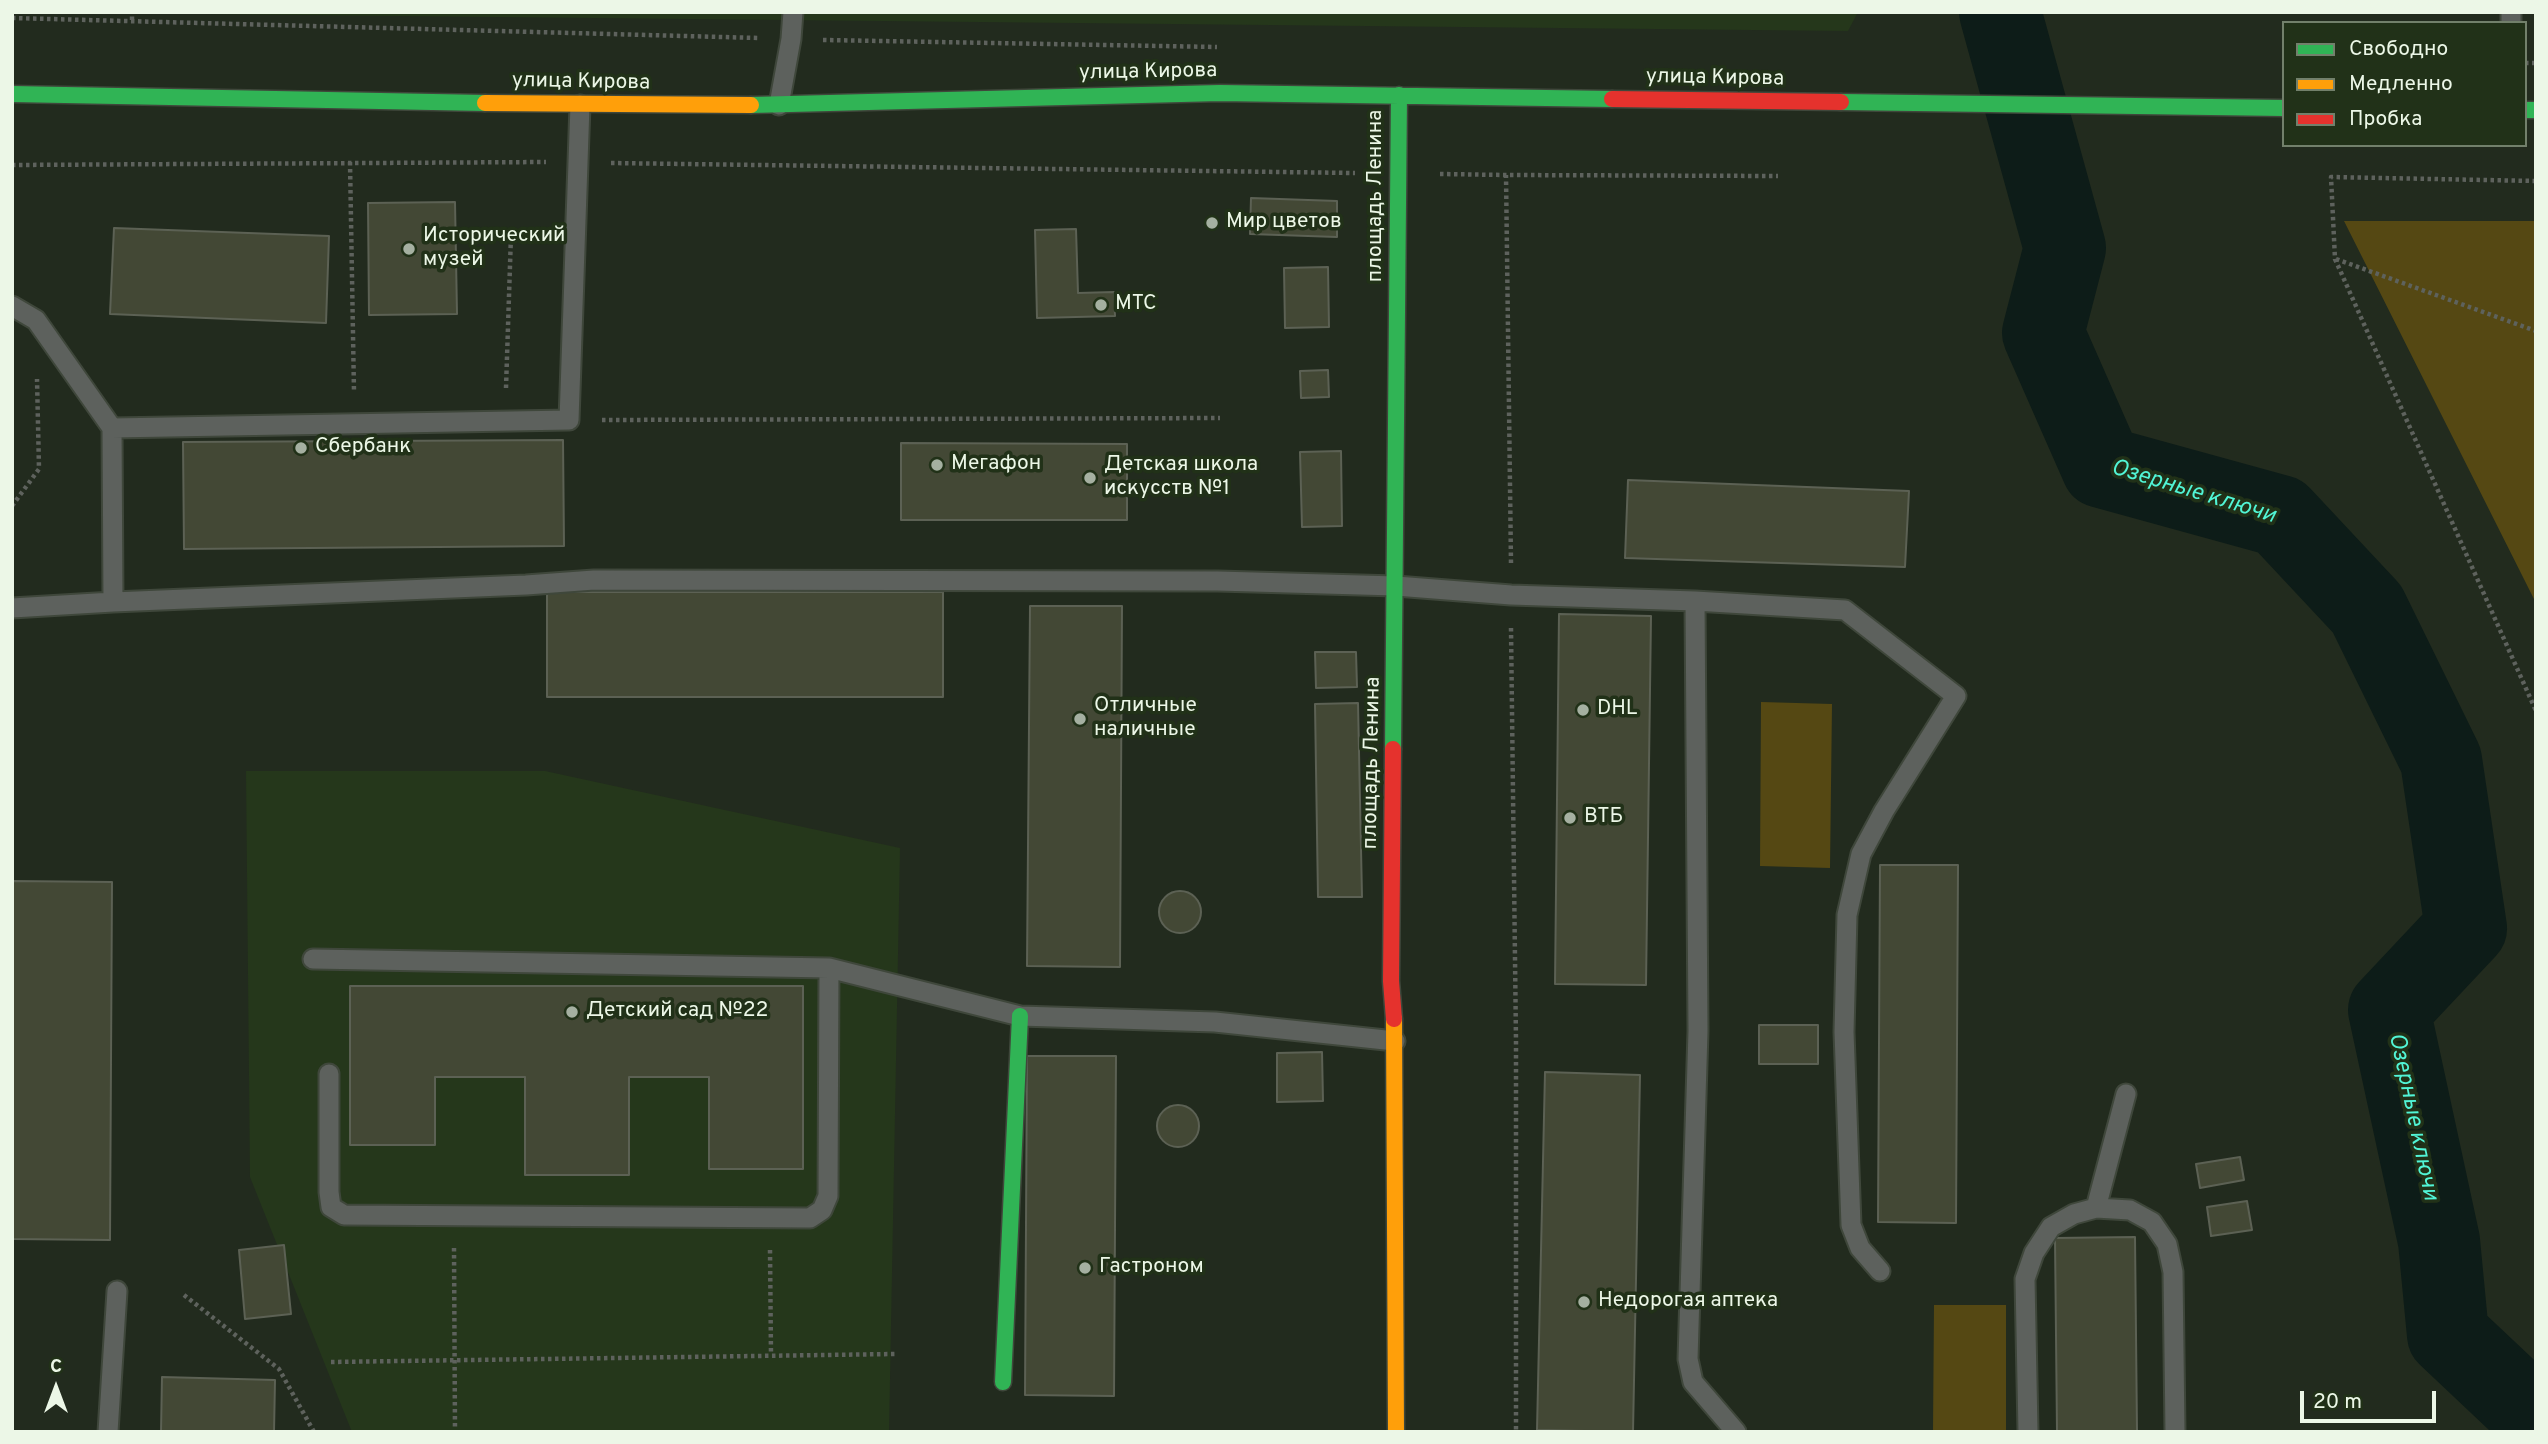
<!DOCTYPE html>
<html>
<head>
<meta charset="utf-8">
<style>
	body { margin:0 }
	#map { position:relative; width:2548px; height:1444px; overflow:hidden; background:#222b1e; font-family:Overpass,sans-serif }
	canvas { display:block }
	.frame { position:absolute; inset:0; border:14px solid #ecf7e7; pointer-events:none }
	.legend { position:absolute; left:2282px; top:21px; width:245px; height:126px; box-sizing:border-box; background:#213118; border:2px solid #72806b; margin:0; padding:9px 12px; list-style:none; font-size:21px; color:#ecf7e7 }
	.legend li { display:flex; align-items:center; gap:14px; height:35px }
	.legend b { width:35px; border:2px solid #72806b }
	.north { position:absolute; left:21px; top:1353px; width:70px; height:70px; -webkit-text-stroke:5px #213118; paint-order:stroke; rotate:0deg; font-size:19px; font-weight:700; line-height:28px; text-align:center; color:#ecf7e7 }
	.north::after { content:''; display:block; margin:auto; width:24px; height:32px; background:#ecf7e7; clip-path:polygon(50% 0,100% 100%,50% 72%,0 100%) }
	.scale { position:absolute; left:2300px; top:1391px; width:136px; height:32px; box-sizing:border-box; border:4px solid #ecf7e7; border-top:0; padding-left:9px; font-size:21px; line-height:24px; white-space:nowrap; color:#ecf7e7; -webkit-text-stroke:5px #213118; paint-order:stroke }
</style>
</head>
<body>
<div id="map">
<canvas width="2548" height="1444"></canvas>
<div class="frame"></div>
<ul class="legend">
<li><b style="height:9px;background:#30b455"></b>Свободно</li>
<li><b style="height:9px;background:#ff9f0a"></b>Медленно</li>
<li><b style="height:9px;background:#e5322d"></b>Пробка</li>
</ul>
<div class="north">С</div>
<div class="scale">20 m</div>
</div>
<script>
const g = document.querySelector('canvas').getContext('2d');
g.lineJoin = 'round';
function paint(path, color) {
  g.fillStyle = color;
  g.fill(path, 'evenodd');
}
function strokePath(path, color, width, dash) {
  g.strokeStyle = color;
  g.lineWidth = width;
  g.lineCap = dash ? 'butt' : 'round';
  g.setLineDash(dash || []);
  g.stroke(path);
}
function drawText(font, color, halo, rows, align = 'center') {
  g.font = font + ' Overpass,sans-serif';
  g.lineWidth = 7;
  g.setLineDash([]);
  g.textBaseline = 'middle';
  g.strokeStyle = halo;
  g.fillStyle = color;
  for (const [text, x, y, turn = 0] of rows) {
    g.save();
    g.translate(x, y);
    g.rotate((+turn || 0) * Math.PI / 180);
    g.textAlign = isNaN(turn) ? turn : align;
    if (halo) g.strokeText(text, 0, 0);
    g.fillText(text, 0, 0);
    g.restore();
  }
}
const built = new Path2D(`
	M12,12h1846l-10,19z
	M246,771h299l355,77 -11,584h-537l-102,-255z`);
const green = new Path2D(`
	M2344,221h192v382z
	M1761,702l71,2 -2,164 -70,-2z
	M1934,1305h72v127h-73z`);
const river = new Path2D(`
	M2000,12l65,236 -22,85 59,134 178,49 87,93 74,151 25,168 -77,82 50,231 9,94 88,83`);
const building = new Path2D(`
	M1251,198l86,3v36l-87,-3z
	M455,202l2,112 -88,1 -1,-112z
	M114,228l215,8 -3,87 -216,-9z
	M1076,229l2,64 36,-1 1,24 -78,2 -2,-88z
	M1328,267l1,60 -44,1 -1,-60z
	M1328,370l1,27 -28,1 -1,-27z
	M563,440l1,106 -380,3 -1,-107z
	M901,443l226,1v76h-226z
	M1341,451l1,75 -40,1 -2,-75z
	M1628,480l281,11 -4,76 -280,-9z
	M547,592h396v105h-396z
	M1030,606h92l-2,361 -93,-1z
	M1559,614l92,2 -5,369 -91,-1z
	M1315,652h41l1,35 -41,1z
	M1358,703l4,194h-44l-3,-193z
	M1880,865h78l-2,358 -78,-1z
	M12,881l100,1 -2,358 -98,-1z
	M1159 912a21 21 0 1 1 42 0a21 21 0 1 1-42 0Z
	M350,986h453v183h-94v-92h-80v98h-104v-98h-90v68h-85z
	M1759,1025h59v39h-59z
	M1322,1052l1,49 -46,1v-49z
	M1027,1056h89l-2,340 -89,-1z
	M1545,1072l95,3 -7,357 -96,-2z
	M1157 1126a21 21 0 1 1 42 0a21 21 0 1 1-42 0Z
	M2240,1157l4,23 -44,8 -4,-24z
	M2247,1201l5,29 -41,6 -4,-29z
	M2135,1237l2,195h-80l-2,-194z
	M284,1245l7,69 -46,5 -6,-69z
	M162,1377l113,3 -1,52h-113z`);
const path = new Path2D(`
	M12,18l747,20
	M132,20v-8
	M823,40l394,7
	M2525,63h11
	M350,162l4,230
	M611,163l744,10
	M12,165l534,-3
	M1440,174l66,1
	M2536,181l-205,-4 4,82 201,452
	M2336,259l200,72
	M506,388l5,-153h31
	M602,420l618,-2
	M12,506l27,-37 -2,-90
	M1511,563l-5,-388 272,1
	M1511,628l5,413v391
	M454,1248l1,184
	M770,1250l1,105
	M184,1295l95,74 35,63
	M331,1362l565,-8`);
const lane = new Path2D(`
	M2511,12v11
	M779,105l12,-66 2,-27
	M12,306l24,14 76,108 1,174 413,-17 68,-5 624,1 178,5 115,9 184,6 150,9 111,86 -72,115 -23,43 -14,61 -3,117 7,193 9,23 20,23
	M112,428l457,-8 11,-315
	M1695,601l3,430 -10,328 5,23 43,50
	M12,608l101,-6
	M313,959l516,9 191,48 195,6 180,19
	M329,1074v118l2,15 13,8 466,3 12,-8 6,-14 1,-228
	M2096,1208l34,2 22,12 15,22 6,28 2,160
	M108,1432l9,-141
	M2028,1432l-3,-153 9,-26 17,-26 23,-13 22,-6 30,-114`);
const fast = new Path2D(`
	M12,94l473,9
	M1841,102l443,6
	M751,105l469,-12 392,6
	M2525,110h11
	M1393,749l6,-654
	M1003,1382l17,-366`);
const slow = new Path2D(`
	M485,103l266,2
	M1394,1019l2,413`);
const jam = new Path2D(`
	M1612,99l229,3
	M1393,749l-2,232 3,38`);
const markers = [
	[1212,223,7,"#a5b0a1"],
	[409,249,7,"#a5b0a1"],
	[1101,305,7,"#a5b0a1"],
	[301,448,7,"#a5b0a1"],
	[937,465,7,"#a5b0a1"],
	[1090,478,7,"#a5b0a1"],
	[1583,710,7,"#a5b0a1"],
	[1080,719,7,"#a5b0a1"],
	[1570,818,7,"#a5b0a1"],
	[572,1012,7,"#a5b0a1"],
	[1085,1268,7,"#a5b0a1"],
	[1584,1302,7,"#a5b0a1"]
];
const streetNames = [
	["улица Кирова",1148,73,-1],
	["улица Кирова",1715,79,1],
	["улица Кирова",581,83,1],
	["площадь Ленина",1377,196,-90],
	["площадь Ленина",1373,763,-89]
];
const poiNames = [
	["Мир цветов",1226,223],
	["Исторический",423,237],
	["музей",423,261],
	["МТС",1115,305],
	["Сбербанк",315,448],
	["Мегафон",951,465],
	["Детская школа",1104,466],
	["искусств №1",1104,490],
	["Отличные",1094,707],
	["наличные",1094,731],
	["DHL",1597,710],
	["ВТБ",1584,818],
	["Детский сад №22",586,1012],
	["Гастроном",1099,1268],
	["Недорогая аптека",1598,1302]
];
const waterNames = [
	["Озерные ключи",2193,493,17],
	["Озерные ключи",2412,1117,78]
];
paint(built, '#25371b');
paint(green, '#554813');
strokePath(river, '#0d1c18', 82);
paint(building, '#434835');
strokePath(building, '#5c6154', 2);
strokePath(lane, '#3f473b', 23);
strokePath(fast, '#3f473b', 19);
strokePath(slow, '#3f473b', 19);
strokePath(jam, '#3f473b', 19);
strokePath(path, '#5e625d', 4.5, [3.5, 3.5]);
strokePath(lane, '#5d615d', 19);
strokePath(fast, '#30b455', 16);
strokePath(slow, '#ff9f0a', 16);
strokePath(jam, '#e5322d', 16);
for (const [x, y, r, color] of markers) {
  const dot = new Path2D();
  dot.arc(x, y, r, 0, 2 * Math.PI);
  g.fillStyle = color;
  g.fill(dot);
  strokePath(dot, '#213118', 2.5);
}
drawText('21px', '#ecf7e7', '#213118', streetNames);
drawText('21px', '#ecf7e7', '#213118', poiNames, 'left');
drawText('italic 23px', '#51f5d6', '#213118', waterNames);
</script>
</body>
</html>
